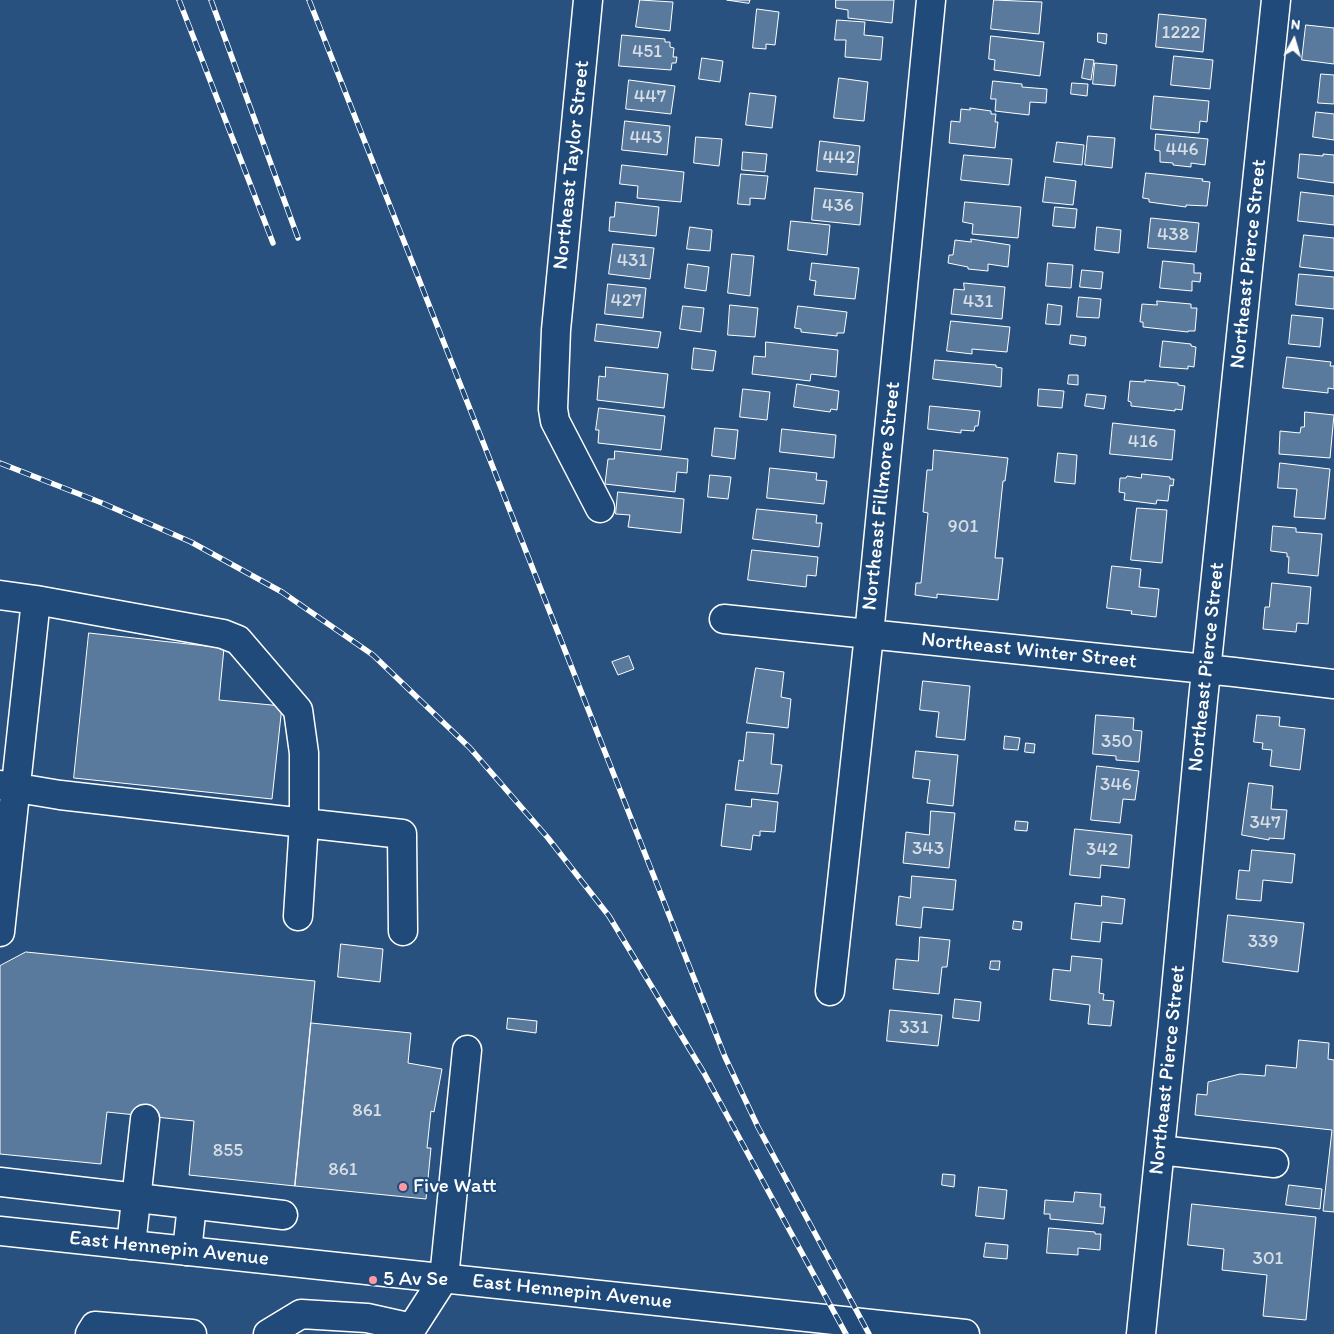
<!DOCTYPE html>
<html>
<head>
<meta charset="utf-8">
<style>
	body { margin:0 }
	#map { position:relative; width:1334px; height:1334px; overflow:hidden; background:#28517f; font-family:Itim,sans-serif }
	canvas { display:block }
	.north { position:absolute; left:1269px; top:15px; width:50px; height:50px; -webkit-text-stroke:4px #1f4a7a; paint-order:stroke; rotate:6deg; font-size:14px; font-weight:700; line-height:20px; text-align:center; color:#fff }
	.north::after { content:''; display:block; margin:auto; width:18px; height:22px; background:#fff; clip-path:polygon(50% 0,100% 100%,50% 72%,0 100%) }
</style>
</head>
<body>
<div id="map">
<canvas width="1334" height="1334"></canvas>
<div class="north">N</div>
</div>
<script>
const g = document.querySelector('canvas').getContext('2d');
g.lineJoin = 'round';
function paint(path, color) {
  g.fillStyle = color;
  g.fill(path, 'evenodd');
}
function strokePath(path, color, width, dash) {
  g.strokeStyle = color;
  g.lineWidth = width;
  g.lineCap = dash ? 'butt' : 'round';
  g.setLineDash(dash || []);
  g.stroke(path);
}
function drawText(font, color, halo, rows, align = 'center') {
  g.font = font + ' Itim,sans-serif';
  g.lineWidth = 4.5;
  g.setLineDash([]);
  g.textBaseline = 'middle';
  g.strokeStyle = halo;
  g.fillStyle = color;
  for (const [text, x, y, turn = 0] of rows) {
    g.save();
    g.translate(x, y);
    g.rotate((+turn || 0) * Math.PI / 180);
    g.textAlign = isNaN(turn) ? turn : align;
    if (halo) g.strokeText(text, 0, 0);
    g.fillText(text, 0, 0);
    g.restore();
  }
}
const building = new Path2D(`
	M640,0l33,2 -3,29 -34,-4z
	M727,0h23l-1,3z
	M836,0h58l-2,23 -44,-5v-8l-12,-2z
	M994,0l48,2 -3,32 -48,-5z
	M757,9l22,3 -4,33 -9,-1v5l-13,-1z
	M1159,14l47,5 -3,33 -47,-5z
	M837,20l28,2 -1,13 19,2 -2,23 -36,-3 1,-17h-11z
	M1306,25l28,3v36l-32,-4z
	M1098,33l9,1 -1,10 -8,-2z
	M622,35l43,4v3h5v5l4,1 -1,9h4l-1,6h-4l-1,7 -52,-4z
	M991,36l53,6 -4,34 -46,-6 1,-10 -6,-1z
	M1174,56l39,4 -3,29 -39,-4z
	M702,58l21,3 -3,21 -21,-3z
	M1085,59l9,1 -3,20 -9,-2z
	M1095,63l22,2 -2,21 -22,-2z
	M1321,74l13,1v29l-16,-1z
	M839,78l29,4 -4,39 -30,-3z
	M629,80l46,6 -4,28 -45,-5z
	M993,81l29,3v3l25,2 -1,14 -16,-1 -1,13 -34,-4 1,-12h-5z
	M1072,83l16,1 -1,12 -16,-2z
	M750,93l26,3 -4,32 -26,-3z
	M1154,96l55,5 -2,21 -7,-1 -1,12 -48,-4z
	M970,108l21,3v3h5l-1,8h3l-3,26 -46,-5 2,-22 9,1 1,-13 9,1z
	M1316,112l18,2v26l-21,-3z
	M625,121l45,5 -3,29 -45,-5z
	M1156,134l52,5 -3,26 -14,-2v4l-18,-2v-2l-13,-1v-11l-5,-1z
	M1088,136l27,2 -3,30 -27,-3z
	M696,137l26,2 -3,27 -25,-3z
	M820,141l40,5 -3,29 -40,-4z
	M1057,142l27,3 -2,20 -28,-3z
	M743,152l24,2 -2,18 -23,-2z
	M1300,154l23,2v-2l11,1v28l-36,-5z
	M964,155l48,4 -3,26 -48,-5z
	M622,165l62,7 -3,30 -44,-4 1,-12 -18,-2z
	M1146,173l57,6 -1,2 8,1 -3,24 -21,-1v2l-37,-5v-3l-6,-1z
	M741,174l27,2 -3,23 -15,-1v7l-12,-1z
	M1046,177l30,4 -3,24 -30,-3z
	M815,188l48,5 -3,32 -48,-5z
	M1301,192l33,4v29l-36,-4z
	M616,202l43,5 -3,29 -47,-5 1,-14h4z
	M965,202l56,5 -3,31 -46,-4 1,-10 -10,-2z
	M1055,207l22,2 -2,19 -22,-2z
	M1151,218l48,5 -3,29 -48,-4z
	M791,221l39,4 -3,30 -39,-5z
	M690,227l22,3 -2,21 -23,-2z
	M1097,227l24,3 -2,23 -24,-3z
	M1304,235l30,3v33l-34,-4z
	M971,239l39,6 -2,22 -20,-3v7l-20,-2v-2l-20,-4 1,-8h4l2,-15 16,2z
	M613,244l41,4 -4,31 -41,-5z
	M732,254l22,2 -4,40 -22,-3z
	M1163,261l31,3v9h7l-1,9 -8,-1v10l-32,-3z
	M812,263l47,5 -4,31 -41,-4 2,-14 -6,-1z
	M1048,263l25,2 -2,23 -25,-2z
	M688,264l21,3 -3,24 -21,-3z
	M1082,270l21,2 -2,17 -21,-2z
	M1299,274l35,3v32l-38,-4z
	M964,283l41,4 -3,32 -51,-5 3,-25 10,1z
	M608,284l38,4 -3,30 -38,-4z
	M1079,297l22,2 -2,19 -22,-1z
	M1157,301l34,3v4h6l-2,23h-7v1l-45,-5v-5h-3l2,-18 15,1z
	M1048,304l14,2 -2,19 -14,-1z
	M730,305l28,3 -3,29 -27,-2z
	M683,306l21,2 -3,24 -21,-3z
	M798,306l49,6 -3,21h-7v3l-36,-4v-3l-6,-1z
	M1292,315l31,3 -3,29 -31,-3z
	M951,321l59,6 -3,25 -35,-3v5l-25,-3z
	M597,324l64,8 -3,16 -63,-7z
	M1071,335l15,2 -1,9 -15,-2z
	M1163,341l28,3v2l5,1 -2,20 -6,-1v3l-28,-2z
	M766,342l72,8 -2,27 -25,-3 -1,7 -58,-7 2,-18 11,1z
	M694,348l22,3 -3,20 -21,-2z
	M1287,357l44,5 -1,4h4v23l-6,-1v5l-45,-5z
	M935,360l61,5v2l6,1 -1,19 -68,-8z
	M606,367l62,7 -4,34 -67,-8 2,-24 6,1z
	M1069,375h9v10l-10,-1z
	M1145,380l33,3v2l7,1 -3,24 -7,-1v2l-44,-5v-4l-3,-1 2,-20 15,1z
	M797,384l42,7 -2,19 -6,-1 -1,3 -36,-5z
	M743,389l27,3 -3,28 -27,-3z
	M1039,389l25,2 -2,17 -24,-2z
	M1087,394l19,2 -2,13 -19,-3z
	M930,406l50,5 -2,15h-3l-1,5 -13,-1v3l-33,-4z
	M599,408l66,8 -4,34 -63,-7 1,-13h-3z
	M1305,412l29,3 -4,43 -51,-4 1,-23 20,2 1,-6h3z
	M1113,423l62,7 -3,30 -62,-6z
	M715,428l23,2 -3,29 -23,-3z
	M782,429l54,6 -2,23 -54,-6z
	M934,450l74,8 -3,23h-2l-8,77h8l-5,42 -61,-6v4l-22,-3 1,-12h5l7,-70 -5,-1 4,-42h5z
	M615,451l73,8 -1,14 -10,-1 -2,20 -70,-8 3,-25h6z
	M1058,453l19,2 -2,29 -20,-2z
	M1280,463l50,6 -5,50 -31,-2 3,-28 -19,-1z
	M770,468l47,5 -1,7 11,1 -3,23 -57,-6z
	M1142,474l28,3v2h4l-1,7 -3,-1 -2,16 -11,-1 -1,4 -32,-4 1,-7 -6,-1 1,-14h6l1,-2 14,2z
	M710,475l21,2 -3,22 -20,-2z
	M618,492l66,7 -3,34 -53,-6 2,-12 -14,-1z
	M1137,508l30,2 -5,53 -31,-3z
	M757,509l60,6 -1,8h6l-3,24 -66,-8z
	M1273,526l23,2v4l26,2 -4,42 -30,-3 1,-16h-2v-4l-16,-2z
	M752,550l66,7 -2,19 -9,-1 -1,12 -58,-7z
	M1112,566l29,3 -2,18 20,2 -3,28 -25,-3 1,-3 -25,-3z
	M1272,583l39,4 -3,37 -11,-1 -1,9 -33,-3 2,-22h4z
	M89,633l135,15 -5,52 63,6 -10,93 -198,-21z
	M629,656l5,13 -16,6 -6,-13z
	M756,668l28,4 -3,25 10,2 -3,29 -41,-5z
	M923,681l47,5 -5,54 -29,-3 3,-25 -19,-2z
	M1096,715l38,3 -1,12 9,1 -3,31 -23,-2v-4l-23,-2z
	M1257,715l23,2 -1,9 26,3 -5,41 -30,-4 2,-16 -10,-1 1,-6 -9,-1z
	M747,732l27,2 -3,30 11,1 -4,29 -43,-4 4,-30 4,1z
	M1005,736l15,2 -2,12 -14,-1z
	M1026,743l9,1 -1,9 -9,-1z
	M916,751l42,4 -5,51 -26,-3 3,-23 -17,-2z
	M1097,766l42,5 -4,29 -12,-1 -3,24 -29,-3z
	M1249,783l24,3 -2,23 16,1 -3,29 -15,-1v2l-27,-5z
	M752,799l26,3 -3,30 -15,-1v5l-7,-1 -2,15 -30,-4 5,-42 25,3z
	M931,811l24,2 -6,55 -46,-5 3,-31 23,3z
	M1016,821l12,1 -1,9 -12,-1z
	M1075,829l57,6 -3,33 -28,-3 -1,13 -30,-3z
	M1252,850l43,4 -3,29 -29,-3 -2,21 -25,-2 3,-29 10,1z
	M912,876l44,4 -3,30 -30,-3 -2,21 -25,-3 3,-29 11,2z
	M1102,896l23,3 -3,25 -20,-2 -2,20 -29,-3 4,-36 26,3z
	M1228,915l76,8 -6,49 -75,-10z
	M1014,921l8,1 -1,8 -8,-1z
	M920,937l30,3 -3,27h-5l-3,27 -46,-5 3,-30 22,2z
	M341,944l42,5 -3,33 -42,-5z
	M26,952l289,29 -20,205 -106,-11 5,-54 -87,-9 -6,52 -101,-10v-188z
	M1072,956l30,3 -3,34 5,1 -1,6 11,1 -3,25 -23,-2 2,-19 -40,-5 3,-31 17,2z
	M991,961h9l-1,9 -9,-1z
	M955,999l26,3 -2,19 -26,-3z
	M890,1010l52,5 -4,31 -51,-5z
	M508,1018l29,3 -1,12 -29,-4z
	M311,1023l100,10 -3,30 34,6 -8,43 -3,-1 -4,37h4l-5,51 -131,-13z
	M1299,1040l30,3 -1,16 6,1v152l-11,-1 9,-81 -137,-15 2,-21 10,1 1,-13 32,-8 25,2 1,-11 30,3z
	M943,1174l12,1 -1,12 -12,-2z
	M1289,1185l33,4 -2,20 -34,-4z
	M979,1187l28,3 -3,29 -28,-3z
	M1075,1192l26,2 -1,13h5l-2,17 -53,-5v-5h-6l1,-14 28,2z
	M1192,1204l124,13 -10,103 -43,-4 4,-41 -45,-5 2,-21 -36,-4z
	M1049,1228l46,4v2h6l-1,16 -22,-2v7l-31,-2z
	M986,1243l22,2 -1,14 -23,-2z`);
const minor = new Path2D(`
	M588,0l-32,330 -3,79 2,12 45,87
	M0,595l36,5 -36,332
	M724,619l510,53 100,12
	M0,785l60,10 244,28v-70l-6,-43 -60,-70 -15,-6 -187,-34
	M298,916l6,-93 98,11 1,97
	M830,991l39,-356 62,-635
	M1160,1150l114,13
	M0,1182l283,33
	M131,1245l14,-126
	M187,1251l5,-46
	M90,1334l5,-8 97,8
	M268,1334l33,-20 66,4 45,10
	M408,1334l36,-56 23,-228
	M1141,1334l32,-312 30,-322 73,-700`);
const major = new Path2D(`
	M0,1231l965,103`);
const rail = new Path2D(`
	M179,0l94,243
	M211,0l87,238
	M309,0l416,1057 33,70 111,207
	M0,463l102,40 89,39 91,50 91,63 97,93 78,90 61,78 95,157 142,261`);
const markers = [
	[403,1187,5,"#ff9aa2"],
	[373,1280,5,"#ff9aa2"]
];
const numberNames = [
	["1222",1181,33],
	["451",647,52],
	["447",650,97],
	["443",646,138],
	["446",1182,150],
	["442",839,158],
	["436",838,206],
	["438",1173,235],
	["431",632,261],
	["427",626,301],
	["431",978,302],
	["416",1143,442],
	["901",963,527],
	["350",1117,742],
	["346",1116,785],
	["347",1265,823],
	["343",928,849],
	["342",1102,850],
	["339",1263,942],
	["331",914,1028],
	["861",367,1111],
	["855",228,1151],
	["861",343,1170],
	["301",1268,1259]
];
const streetNames = [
	["Northeast Taylor Street",572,165,-84],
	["Northeast Pierce Street",1249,264,-84],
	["Northeast Fillmore Street",882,496,-84],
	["Northeast Winter Street",1029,651,6],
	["Northeast Pierce Street",1207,667,-84],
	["Northeast Pierce Street",1168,1070,-84],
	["East Hennepin Avenue",169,1249,6],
	["East Hennepin Avenue",572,1292,6]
];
const poiNames = [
	["Five Watt",413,1187],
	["5 Av Se",383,1280]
];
paint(building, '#5a7a9d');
strokePath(building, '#fff', 1);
strokePath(minor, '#fff', 31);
strokePath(major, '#fff', 31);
strokePath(minor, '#1f4a7a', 28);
strokePath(major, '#1f4a7a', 28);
strokePath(rail, '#fff', 5.5);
strokePath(rail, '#1f4a7a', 4, [11]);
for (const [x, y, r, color] of markers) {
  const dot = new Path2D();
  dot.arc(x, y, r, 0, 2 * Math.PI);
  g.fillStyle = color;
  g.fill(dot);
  strokePath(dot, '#1f4a7a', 2);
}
drawText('19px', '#d6dee6', null, numberNames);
drawText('21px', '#fff', '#1f4a7a', streetNames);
drawText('21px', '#fff', '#1f4a7a', poiNames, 'left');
</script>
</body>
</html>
